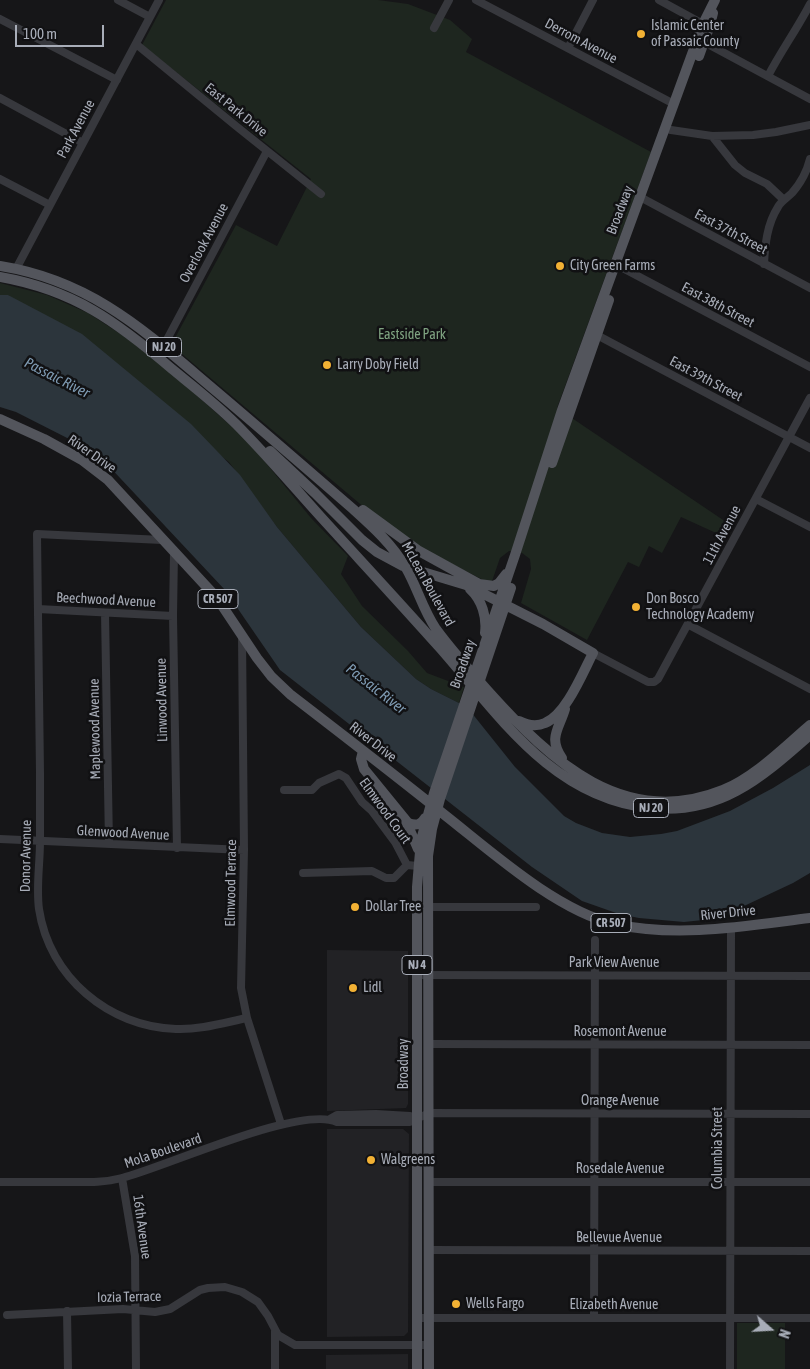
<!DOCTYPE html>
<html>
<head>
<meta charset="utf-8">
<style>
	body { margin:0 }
	#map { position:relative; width:810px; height:1369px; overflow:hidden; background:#161618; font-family:"Asap Condensed",sans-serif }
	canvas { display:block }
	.north { position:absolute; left:745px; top:1304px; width:50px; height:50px; -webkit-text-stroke:4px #111113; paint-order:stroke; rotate:109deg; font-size:14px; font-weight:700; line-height:20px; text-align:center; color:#a8adb8 }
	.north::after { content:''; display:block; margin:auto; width:18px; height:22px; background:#a8adb8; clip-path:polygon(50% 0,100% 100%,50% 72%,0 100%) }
	.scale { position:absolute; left:15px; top:25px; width:89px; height:22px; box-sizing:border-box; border:2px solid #a8adb8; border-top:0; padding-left:6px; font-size:15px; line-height:18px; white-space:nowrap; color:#a8adb8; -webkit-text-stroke:4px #111113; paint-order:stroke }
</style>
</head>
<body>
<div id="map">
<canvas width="810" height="1369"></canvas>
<div class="north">N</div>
<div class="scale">100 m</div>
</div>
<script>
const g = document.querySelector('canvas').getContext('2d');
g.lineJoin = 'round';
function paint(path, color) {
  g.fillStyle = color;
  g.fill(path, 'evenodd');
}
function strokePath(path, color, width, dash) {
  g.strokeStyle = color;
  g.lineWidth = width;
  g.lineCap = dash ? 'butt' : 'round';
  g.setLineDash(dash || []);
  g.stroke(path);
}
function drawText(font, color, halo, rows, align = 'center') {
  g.font = font + ' "Asap Condensed",sans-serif';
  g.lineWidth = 5;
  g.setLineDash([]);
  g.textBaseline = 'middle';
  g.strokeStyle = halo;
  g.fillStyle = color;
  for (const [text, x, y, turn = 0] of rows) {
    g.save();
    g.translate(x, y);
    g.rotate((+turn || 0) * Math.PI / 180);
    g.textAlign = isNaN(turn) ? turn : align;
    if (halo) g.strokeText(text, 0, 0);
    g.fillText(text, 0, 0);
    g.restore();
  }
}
const built = new Path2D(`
	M327,950l81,1v153l-2,4 -79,3z
	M327,1129h76l6,5 -1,198 -4,4 -77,1z
	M408,1354v15h-82v-14z`);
const green = new Path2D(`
	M166,0h212l30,4 42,16 22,19 -6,13 185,100 -94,256 175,118 -5,12 -46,-21 -19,36 -13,-7 -10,21 -11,-5 -41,78 -66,-37 10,-34 -1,-10 -8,-6 -13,-2 -9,7 -9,26 -64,-33 -49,-32 -202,-170 -1,-11 61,-113 41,21 34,-67 -169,-134z
	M0,283l47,12 41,18 34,22 44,33 82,73 63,77 37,38 -7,18 21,32 46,45 19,22 37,14 -5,16 -28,-14 -15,-10 -55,-52 -84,-100 -48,-65 -221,-167h-8z
	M737,1323h48v46h-48z`);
const water = new Path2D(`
	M0,295h8l74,39 109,90 49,51 37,52 84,100 55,52 15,10 28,14 12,9 44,55 49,49 12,7 26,10 28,4 31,-3 16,-3 53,-20 43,-23 37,-23v108l-17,10 -49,23 -41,14 -19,2 -45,-4 -20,-4 -37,-13 -50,-34 -252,-197 -55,-80 -119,-127 -29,-20 -61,-31 -16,-5z`);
const minor = new Path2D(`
	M118,0l32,17
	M476,0l198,104
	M659,0l44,24
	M0,19l117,61
	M434,28l15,-28
	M704,42l106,57
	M136,44l100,82 85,68
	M568,48l25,-48
	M768,76c13,-25 29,-47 42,-72
	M0,98l83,45
	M671,130l41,6 23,29 10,8 22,11 17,16
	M712,136l41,-1 23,-3 34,-7
	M0,179l50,26
	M640,197l170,91
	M615,264l195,103
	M764,264c1,-19 3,-40 14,-57 3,-6 9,-9 14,-14 8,-9 15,-22 18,-34
	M16,269l143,-269
	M593,333l217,115
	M163,347l104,-196
	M756,499l54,28
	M162,540l-125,-6c1,79 2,159 3,239 0,23 0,45 0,68 0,23 -4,46 -1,68 10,68 70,118 137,120 23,1 47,-6 71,-11
	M174,552l-1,64 4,232
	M38,609l135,7
	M105,613l4,231
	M689,625l121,64
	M242,635l2,215 -3,138 6,30 34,106
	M593,653l55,29h6l4,-3 152,-281
	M284,790h28l7,-7 20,-9 7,4 16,24 10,9 23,31 12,23 11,1
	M0,839l244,11
	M303,873l69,-2 14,7h8l13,-13
	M423,907h113
	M417,975l393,1
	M429,1044l381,1
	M330,1119l7,-4 39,-1 34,2 8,3
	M122,1178l13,78 1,113
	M0,1182c22,0 43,0 65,0 19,0 38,1 57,-4 44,-11 177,-73 215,-56h73l19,-9 381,1
	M429,1182h381
	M429,1250l381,1
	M67,1311l1,58
	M7,1315l116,-6 32,3 15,-3 30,-19 8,-2 17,-1 17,5 16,10 10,14 10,19 17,10h134
	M417,1318h393
	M594,1318l1,-378
	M275,1331v38
	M730,1369l1,-441`);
const major = new Path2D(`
	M699,56l11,-31 3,-12
	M0,266c94,15 148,68 217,126 46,39 91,78 136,117 20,18 39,35 53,59 11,19 17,42 30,61 16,22 35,43 53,63 62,69 135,138 234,98 33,-14 60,-42 87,-65
	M0,277c74,13 117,45 172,92 22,18 44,35 64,55 29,29 56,61 84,92 40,44 80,87 120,132 59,67 112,150 210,160 70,7 111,-30 160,-73
	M0,419l44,20 38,21 26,20 109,118 40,60 14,18 20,19c52,40 104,80 155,121 47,37 110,94 168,108 65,14 131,2 196,-6
	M270,451l45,42 47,47 15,12 26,14 63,19 77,39 50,29c-10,19 -27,62 -48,70 -9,4 -18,2 -26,-2
	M552,463l57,-163
	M363,510l56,41 60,33 15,2 5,-3 7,-9
	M470,589c12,11 17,28 15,44
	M363,751l-2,8 3,10 44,54c8,3 13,2 17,-5
	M562,758c-14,-20 -3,-29 3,-49
	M406,821l12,28
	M417,1369v-482l4,-47 13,-47 81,-238 47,-145 141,-386 12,-24
	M429,1369l-1,-513 4,-27 8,-30 71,-211`);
const markers = [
	[641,34,5,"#f2b134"],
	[560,266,5,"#f2b134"],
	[327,365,5,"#f2b134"],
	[636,607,5,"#f2b134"],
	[355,907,5,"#f2b134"],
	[353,988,5,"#f2b134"],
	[371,1160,5,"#f2b134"],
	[456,1304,5,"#f2b134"]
];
const shields = [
	[164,347,35],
	[218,599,40],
	[651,808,35],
	[611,923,40],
	[417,965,30]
];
const shieldNames = [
	["NJ 20",164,347],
	["CR 507",218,599],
	["NJ 20",651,808],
	["CR 507",611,923],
	["NJ 4",417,965]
];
const poiNames = [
	["Islamic Center",651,26],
	["of Passaic County",651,42],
	["City Green Farms",570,266],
	["Larry Doby Field",337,365],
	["Don Bosco",646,599],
	["Technology Academy",646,615],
	["Dollar Tree",365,907],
	["Lidl",363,988],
	["Walgreens",381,1160],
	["Wells Fargo",466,1304]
];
const streetNames = [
	["Derrom Avenue",581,41,28],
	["East Park Drive",236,110,39],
	["Park Avenue",76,129,-62],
	["Broadway",620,210,-69],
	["East 37th Street",731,232,28],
	["Overlook Avenue",204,243,-62],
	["East 38th Street",718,305,28],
	["East 39th Street",706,379,28],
	["River Drive",92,454,35],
	["11th Avenue",722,535,-62],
	["McLean Boulevard",428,584,61],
	["Beechwood Avenue",106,600,3],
	["Broadway",463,664,-71],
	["Linwood Avenue",162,700,-91],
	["Maplewood Avenue",95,729,-91],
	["River Drive",373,742,38],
	["Elmwood Court",385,811,54],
	["Glenwood Avenue",123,833,3],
	["Donor Avenue",26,856,-89],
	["Elmwood Terrace",231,883,-89],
	["River Drive",728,913,-6],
	["Park View Avenue",614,963],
	["Rosemont Avenue",620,1032],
	["Broadway",404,1064,-90],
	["Orange Avenue",620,1101],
	["Columbia Street",718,1148,-90],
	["Mola Boulevard",163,1151,-19],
	["Rosedale Avenue",620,1169],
	["16th Avenue",142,1227,82],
	["Bellevue Avenue",619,1238],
	["Iozia Terrace",129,1297,-1],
	["Elizabeth Avenue",614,1305]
];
const parkNames = [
	["Eastside Park",412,335]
];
const waterNames = [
	["Passaic River",57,378,27],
	["Passaic River",376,689,38]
];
paint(built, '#222225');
paint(green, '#1e261f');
paint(water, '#2c353c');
strokePath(minor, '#37383d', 8);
strokePath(major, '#53555c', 10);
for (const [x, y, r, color] of markers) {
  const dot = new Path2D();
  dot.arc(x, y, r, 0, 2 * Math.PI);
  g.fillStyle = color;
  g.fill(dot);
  strokePath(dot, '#111113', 2);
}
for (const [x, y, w] of shields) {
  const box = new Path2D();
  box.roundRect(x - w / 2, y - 9.5, w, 19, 4);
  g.fillStyle = '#111113';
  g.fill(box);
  strokePath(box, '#a8adb8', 1);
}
drawText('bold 12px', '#a8adb8', null, shieldNames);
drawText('14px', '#a8adb8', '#111113', poiNames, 'left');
drawText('14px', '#a8adb8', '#111113', streetNames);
drawText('14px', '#7fa381', '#111113', parkNames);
drawText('italic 15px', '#7f9bb3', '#111113', waterNames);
</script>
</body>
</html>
